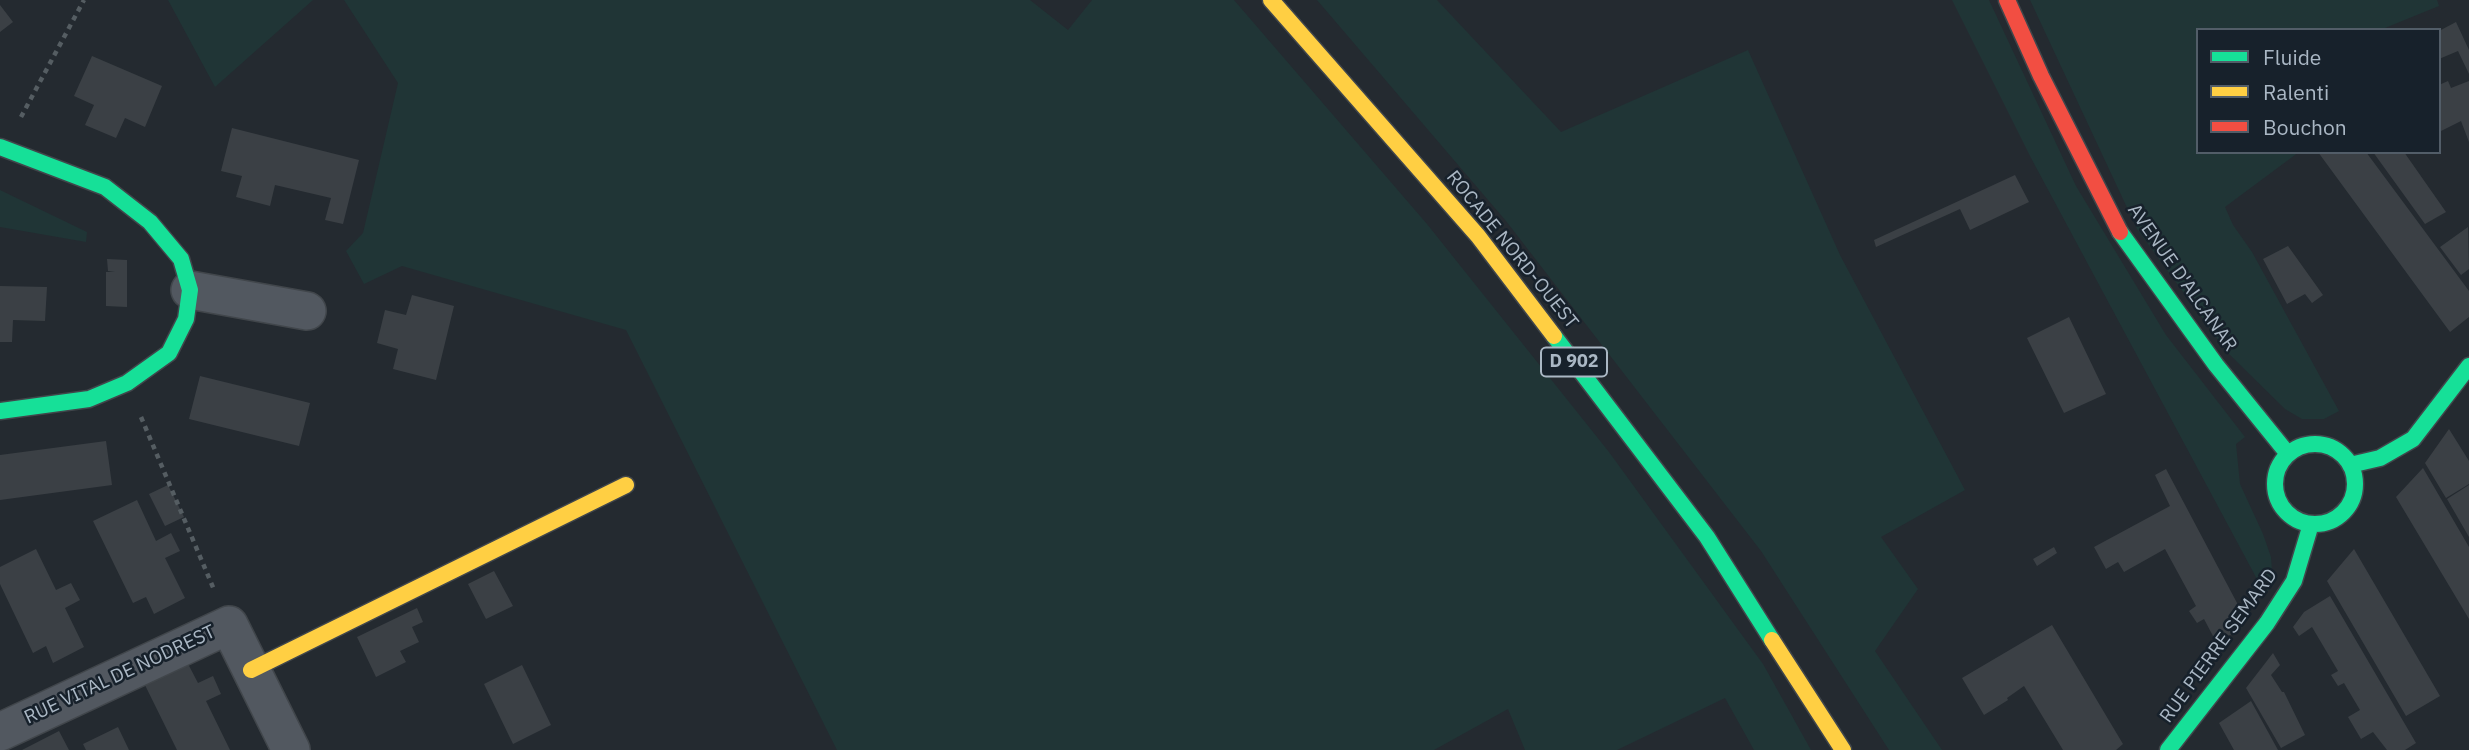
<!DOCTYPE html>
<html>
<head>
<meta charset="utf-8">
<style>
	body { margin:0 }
	#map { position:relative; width:2469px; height:750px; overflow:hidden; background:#242a30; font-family:"IBM Plex Sans",sans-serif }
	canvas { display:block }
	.legend { position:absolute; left:2196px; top:28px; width:245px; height:126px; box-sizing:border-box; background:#17212b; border:2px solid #525d68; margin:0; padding:9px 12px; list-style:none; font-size:21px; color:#aab7c4 }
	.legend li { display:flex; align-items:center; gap:14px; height:35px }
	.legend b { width:35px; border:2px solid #525d68 }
</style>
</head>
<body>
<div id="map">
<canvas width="2469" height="750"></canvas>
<ul class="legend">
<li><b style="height:9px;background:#16e098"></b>Fluide</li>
<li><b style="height:9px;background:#ffcf43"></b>Ralenti</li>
<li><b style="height:9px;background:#f24e42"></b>Bouchon</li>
</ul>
</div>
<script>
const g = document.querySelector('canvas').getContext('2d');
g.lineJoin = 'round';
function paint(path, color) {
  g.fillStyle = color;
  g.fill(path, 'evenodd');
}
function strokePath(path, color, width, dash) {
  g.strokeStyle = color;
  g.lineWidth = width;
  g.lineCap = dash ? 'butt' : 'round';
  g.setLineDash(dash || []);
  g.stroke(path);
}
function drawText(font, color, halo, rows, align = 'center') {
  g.font = font + ' "IBM Plex Sans",sans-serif';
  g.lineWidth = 5;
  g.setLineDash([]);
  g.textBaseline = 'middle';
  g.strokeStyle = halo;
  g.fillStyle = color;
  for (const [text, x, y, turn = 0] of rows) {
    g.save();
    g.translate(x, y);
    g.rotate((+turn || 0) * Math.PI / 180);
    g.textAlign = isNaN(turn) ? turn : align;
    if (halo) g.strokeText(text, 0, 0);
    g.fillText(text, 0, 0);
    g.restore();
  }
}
const green = new Path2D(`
	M168,0h145l-98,87z
	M344,0h686l38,30 24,-30h142l193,224 182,228 154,212 48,86h-57l-29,-52 -108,52h-92l-17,-41 -74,41h-597l-211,-420 -224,-64 -38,18 -18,-33 17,-18 35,-150z
	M1317,0h120l124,132 187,-82 92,205 125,235 -84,47 37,52 -43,62 67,99h-53l-128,-199 -255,-330z
	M1952,0h37l87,186 90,149 79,102 -9,7 4,40 23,50 8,23 2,28 -8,9 -234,-436z
	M2030,0h407l2,6 -59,24h-182v122h101l-74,55 8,18 19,27 87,159 -15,8h-22l-17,-10 -57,-56 -91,-124z
	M0,190l87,42 -1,10 -86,-15z`);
const building = new Path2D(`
	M0,5l13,17 -13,10z
	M2456,22l13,28v24l-11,-23 -19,8v-28z
	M92,56l70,30 -17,41 -20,-9 -9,20 -31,-13 9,-20 -20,-9z
	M2448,81l3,7 18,-7v61l-8,-21 -22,11v-47z
	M232,128l127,32 -16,64 -18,-4 6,-22 -56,-13 -5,21 -34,-9 6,-21 -21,-5z
	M2318,152h48l103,139v26l-19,15z
	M2373,152h31l42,60 -21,12z
	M2015,175l14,27 -59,28 -10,-21 -84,38 -2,-7z
	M2468,227l1,42 -8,6 -21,-28z
	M2288,246l35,49 -11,8 -7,-9 -18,10 -24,-45z
	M107,259l20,1v47l-21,-1v-34h9l-7,-1z
	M0,286l47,1 -2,34 -32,-1 -1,22h-12z
	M412,295l42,11 -18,74 -43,-11 5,-20 -21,-6 8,-33 21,5z
	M2069,317l37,77 -42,19 -37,-75z
	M200,376l110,27 -11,43 -110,-27z
	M2449,429l20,32v23l-23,14 -21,-35z
	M106,441l6,44 -112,15v-45z
	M2423,468l46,79v72l-73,-122z
	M2166,469l79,149 -12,17 -20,1 -9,-17 -7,4 -8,-12 7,-5 -31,-57 -41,23 -6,-10 -12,7 -12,-22 76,-41 -15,-31z
	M168,485l16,32 -19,9 -16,-32z
	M2469,485v52l-22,-38z
	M137,500l19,41 15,-8 9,18 -15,7 20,40 -31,16 -8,-17 -13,6 -40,-82z
	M2054,547l3,6 -20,13 -4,-7z
	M36,549l20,41 15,-7 9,17 -15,8 19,39 -31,16 -7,-17 -13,7 -33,-69v-17z
	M2354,549l86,147 -34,20 -79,-135z
	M494,571l19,35 -27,13 -18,-35z
	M2330,596l86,147 -11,7h-18l-14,-18 -12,7 -13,-22 12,-7 -16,-27 -6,3 -7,-11 7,-4 -26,-44 -13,9 -6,-9 11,-15z
	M417,608l6,14 -11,5 7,15 -19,9 6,11 -30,15 -19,-40z
	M2052,625l71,119 -7,6h-53l-39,-64 -17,12 1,2 -24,15 -22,-37z
	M2273,653l7,12 -9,10 11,17h2l21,43 -24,13 -35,-60z
	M186,660l12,23 15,-7 8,18 -15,7 24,49h-53l-34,-69z
	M522,665l29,60 -38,19 -29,-60z
	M2251,701l27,49h-44l-15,-27z
	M118,727l11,23h-43l-3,-6z
	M59,731l10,19h-47z`);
const path = new Path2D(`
	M21,117l63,-117
	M141,417l74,175`);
const street = new Path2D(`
	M190,290l117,21
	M0,732l229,-107 62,125`);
const fast = new Path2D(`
	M0,147l105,40 45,35 31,37 9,31 -4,29 -17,34 -42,30 -38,16 -89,12
	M2120,232l96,133 72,89
	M1554,336l153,201 65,103
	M2275 484a40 40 0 1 1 80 0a40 40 0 1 1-80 0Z
	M2350,465l30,-7 33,-19 56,-73
	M2168,750l99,-127 27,-42 17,-57`);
const slow = new Path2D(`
	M1271,0l207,236 76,100
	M1772,640l71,110
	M251,670l375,-185`);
const jam = new Path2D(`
	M2007,0l34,76 79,156`);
const shields = [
	[1574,362,66]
];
const shieldNames = [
	["D 902",1574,362]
];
const streetNames = [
	["ROCADE NORD-OUEST",1512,250,51],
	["AVENUE D'ALCANAR",2182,278,55],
	["RUE PIERRE SEMARD",2219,646,-54],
	["RUE VITAL DE NODREST",120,675,-25]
];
paint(green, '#203536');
paint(building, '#3b4045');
strokePath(street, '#41464b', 40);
strokePath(fast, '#41464b', 19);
strokePath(slow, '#41464b', 19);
strokePath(jam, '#41464b', 19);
strokePath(path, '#555d62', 4.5, [5, 5]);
strokePath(street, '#525860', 37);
strokePath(fast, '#16e098', 16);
strokePath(slow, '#ffcf43', 16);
strokePath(jam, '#f24e42', 16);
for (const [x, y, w] of shields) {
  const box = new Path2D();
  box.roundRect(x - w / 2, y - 14.5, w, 29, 5);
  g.fillStyle = '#17212b';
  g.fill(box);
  strokePath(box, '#aab7c4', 2);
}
drawText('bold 18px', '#aab7c4', null, shieldNames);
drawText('19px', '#aab7c4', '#17212b', streetNames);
</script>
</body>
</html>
